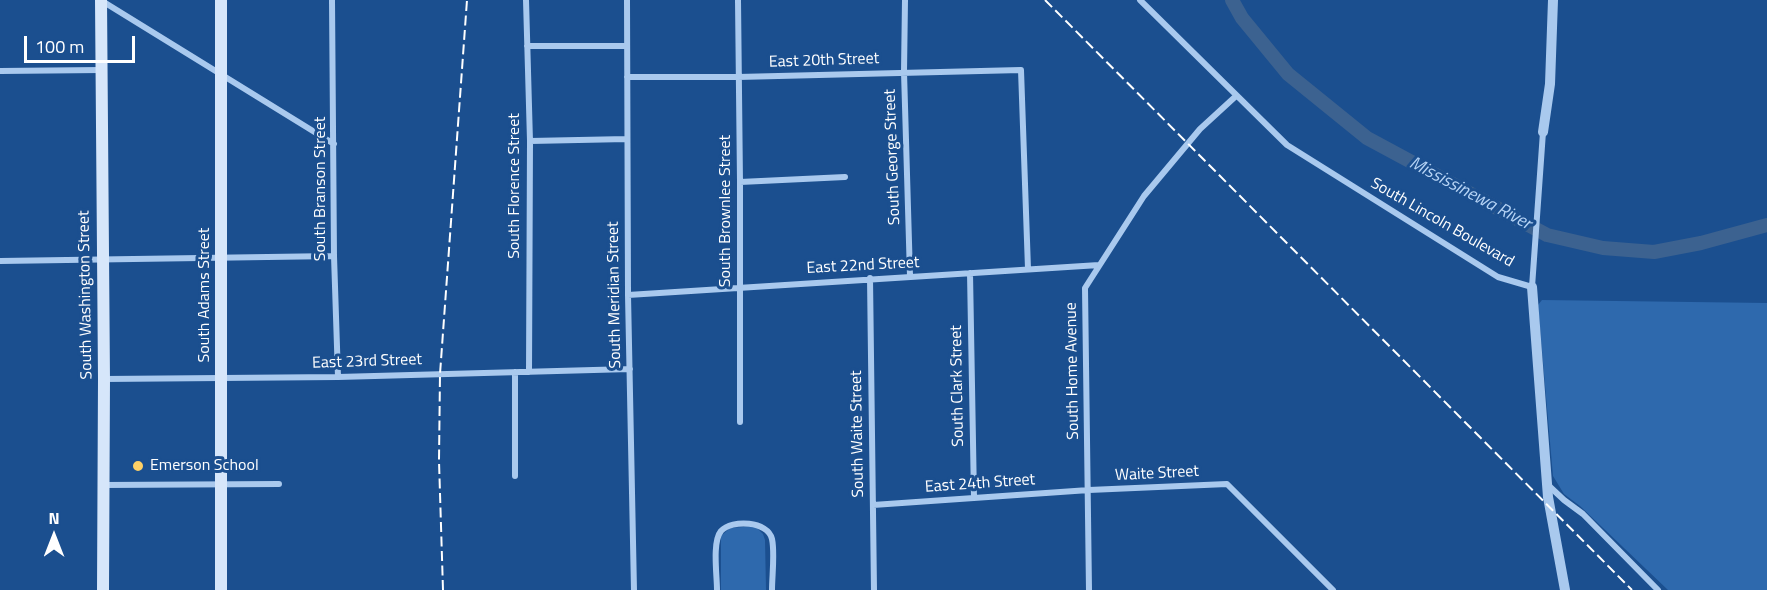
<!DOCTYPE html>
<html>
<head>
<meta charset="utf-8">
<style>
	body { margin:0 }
	#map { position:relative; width:1767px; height:590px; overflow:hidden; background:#1b4f8f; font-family:"Titillium Web",sans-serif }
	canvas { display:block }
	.north { position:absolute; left:24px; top:506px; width:60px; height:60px; -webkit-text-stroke:4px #1b4f8f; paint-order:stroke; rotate:0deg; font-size:16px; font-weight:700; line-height:24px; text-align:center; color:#fff }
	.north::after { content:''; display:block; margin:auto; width:21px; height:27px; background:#fff; clip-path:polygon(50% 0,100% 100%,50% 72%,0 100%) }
	.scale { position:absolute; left:24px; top:36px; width:111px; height:27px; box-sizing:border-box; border:3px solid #fff; border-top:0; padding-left:8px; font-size:18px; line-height:21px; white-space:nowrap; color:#fff; -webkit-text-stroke:4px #1b4f8f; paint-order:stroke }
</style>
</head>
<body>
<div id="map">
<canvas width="1767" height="590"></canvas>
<div class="north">N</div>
<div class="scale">100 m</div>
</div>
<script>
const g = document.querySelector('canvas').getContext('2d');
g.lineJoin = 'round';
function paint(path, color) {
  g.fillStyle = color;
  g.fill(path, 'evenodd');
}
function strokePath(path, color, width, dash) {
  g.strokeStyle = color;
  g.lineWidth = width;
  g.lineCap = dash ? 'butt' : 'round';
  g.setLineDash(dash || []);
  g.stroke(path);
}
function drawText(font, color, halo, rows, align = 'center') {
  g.font = font + ' "Titillium Web",sans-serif';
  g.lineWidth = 6;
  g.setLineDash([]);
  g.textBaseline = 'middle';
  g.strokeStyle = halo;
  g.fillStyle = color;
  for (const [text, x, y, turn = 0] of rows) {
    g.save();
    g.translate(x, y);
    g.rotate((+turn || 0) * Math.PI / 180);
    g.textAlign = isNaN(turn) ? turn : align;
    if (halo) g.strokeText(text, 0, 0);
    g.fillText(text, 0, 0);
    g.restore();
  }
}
const green = new Path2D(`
	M1542,300l225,3v287h-99l-88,-84 -16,-12 -11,-18 -15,-171z
	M755,526l8,8 2,6 1,50h-45v-54l9,-8z`);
const river = new Path2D(`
	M1232,0l10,18 46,56 79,64 180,97 56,13 51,4 47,-9 66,-18`);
const minor = new Path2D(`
	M332,0l2,256 4,121
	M526,0l4,141 -1,231
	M627,0l1,295 6,295
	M738,0l2,182v240
	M905,0l-1,72 6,204
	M1140,0l147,145 211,132 34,10 11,-155
	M102,1l232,143
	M527,46h100
	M0,71l101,-1
	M627,77h111l283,-7 7,199
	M530,141l97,-2
	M740,182l105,-5
	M0,261l334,-5
	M970,273l4,225
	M870,278l4,312
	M628,295l471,-30
	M515,372v104
	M104,379l234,-2 292,-8
	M104,485l175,-1
	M1548,485l16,15 19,14 75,76
	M873,505l216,-15 138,-6 106,106
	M717,590c0,-15 -5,-48 4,-59 11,-12 47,-10 51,8 3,14 0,37 0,51
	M1089,590l-4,-302 59,-92 56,-67 36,-33`);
const tertiary = new Path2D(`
	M1543,132l7,-48 3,-84
	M1532,287l16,210 17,93`);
const secondary = new Path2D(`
	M101,0l3,379 -1,211
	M221,0v590`);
const rail = new Path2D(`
	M1045,0l587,590
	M443,590l-4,-129 1,-87 27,-374`);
const markers = [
	[138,466,6,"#ffd166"]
];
const streetNames = [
	["East 20th Street",824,61,-2],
	["South George Street",893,157,-92],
	["South Florence Street",515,186,-90],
	["South Branson Street",321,189,-90],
	["South Brownlee Street",726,211,-90],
	["South Lincoln Boulevard",1442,223,30],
	["East 22nd Street",863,266,-3],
	["South Washington Street",86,295,-91],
	["South Adams Street",205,295,-90],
	["South Meridian Street",615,295,-91],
	["East 23rd Street",367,362,-2],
	["South Home Avenue",1073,371,-91],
	["South Clark Street",958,386,-91],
	["South Waite Street",858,434,-91],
	["Waite Street",1157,474,-3],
	["East 24th Street",980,484,-4]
];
const poiNames = [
	["Emerson School",150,466]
];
const waterNames = [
	["Mississinewa River",1470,194,28]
];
paint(green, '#2e69ad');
strokePath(river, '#3c6290', 14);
strokePath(minor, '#a9c9ee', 6);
strokePath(tertiary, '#a9c9ee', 10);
strokePath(secondary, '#d6e6fa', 12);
strokePath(rail, '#fff', 2, [10, 4.5]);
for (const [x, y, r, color] of markers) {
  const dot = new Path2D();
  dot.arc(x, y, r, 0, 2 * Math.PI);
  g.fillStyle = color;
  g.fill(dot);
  strokePath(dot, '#1b4f8f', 2);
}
drawText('16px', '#fff', '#1b4f8f', streetNames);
drawText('16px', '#fff', '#1b4f8f', poiNames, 'left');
drawText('italic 18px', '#b5d3f5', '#1b4f8f', waterNames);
</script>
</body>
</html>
